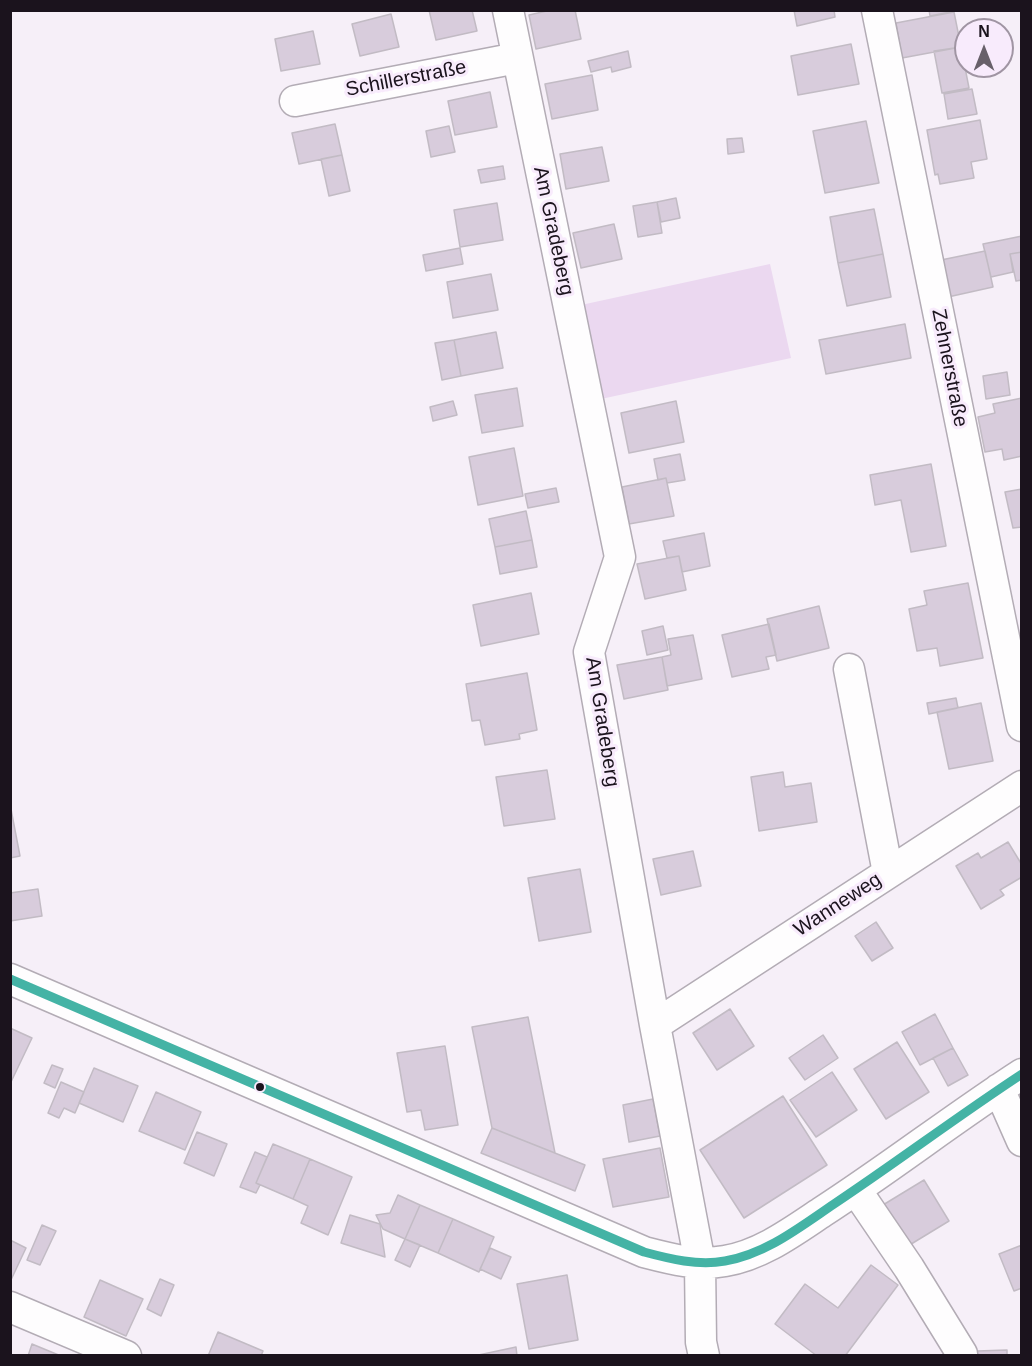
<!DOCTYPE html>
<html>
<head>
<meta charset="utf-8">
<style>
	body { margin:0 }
	#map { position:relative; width:1032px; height:1366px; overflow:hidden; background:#f6eff8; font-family:Arial,sans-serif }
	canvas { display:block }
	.frame { position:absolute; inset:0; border:12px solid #1b131d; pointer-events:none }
	.north { position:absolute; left:954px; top:18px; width:60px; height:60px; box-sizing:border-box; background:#f8ebfc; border:2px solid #a095a3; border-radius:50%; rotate:0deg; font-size:16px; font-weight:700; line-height:24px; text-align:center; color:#1b131d }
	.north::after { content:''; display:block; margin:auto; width:21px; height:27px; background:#68606a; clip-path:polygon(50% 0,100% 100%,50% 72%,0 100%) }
</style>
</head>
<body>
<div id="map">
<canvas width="1032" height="1366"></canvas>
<div class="frame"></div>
<div class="north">N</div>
</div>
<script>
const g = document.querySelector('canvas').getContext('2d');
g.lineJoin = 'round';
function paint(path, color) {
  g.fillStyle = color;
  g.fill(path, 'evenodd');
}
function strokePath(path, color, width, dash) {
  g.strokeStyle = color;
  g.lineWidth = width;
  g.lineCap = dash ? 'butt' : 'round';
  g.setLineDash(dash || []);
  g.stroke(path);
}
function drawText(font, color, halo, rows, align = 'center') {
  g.font = font + ' Arial,sans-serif';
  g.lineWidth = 6;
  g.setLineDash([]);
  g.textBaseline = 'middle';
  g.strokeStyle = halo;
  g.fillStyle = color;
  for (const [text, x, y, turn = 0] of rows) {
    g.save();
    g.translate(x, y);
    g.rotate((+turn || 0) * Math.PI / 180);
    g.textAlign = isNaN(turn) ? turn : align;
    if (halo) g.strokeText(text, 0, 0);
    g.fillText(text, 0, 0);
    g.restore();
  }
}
const green = new Path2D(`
	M770,264l21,94 -190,41 -20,-94z`);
const building = new Path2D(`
	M429,10h43l5,21 -41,9z
	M551,10h24l6,29 -45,10 -7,-34z
	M794,10h40l1,7 -38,9z
	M929,10h31l-30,6z
	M954,12l7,35 -59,11 -6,-35z
	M391,14l8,33 -39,9 -8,-32z
	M313,31l7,33 -39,7 -6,-32z
	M851,44l8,40 -61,11 -7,-39z
	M961,47l8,41 -27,5 -8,-42z
	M628,51l3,16 -19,5 -1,-5 -20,5 -3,-11z
	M592,75l6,35 -46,9 -7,-35z
	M972,89l5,25 -29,5 -4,-25z
	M490,92l7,35 -42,8 -7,-34z
	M980,120l7,39 -16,3 3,16 -34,6 -2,-10 -3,1 -8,-45z
	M866,121l13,62 -54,10 -12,-62z
	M335,124l7,31 -43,9 -7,-31z
	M449,126l6,26 -24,5 -5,-26z
	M742,138l2,14 -16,2 -1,-15z
	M602,147l7,34 -43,8 -6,-35z
	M342,155l8,36 -21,5 -8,-37z
	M503,166l2,13 -24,4 -3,-13z
	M676,198l4,20 -19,4 -4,-20z
	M657,202l5,31 -24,4 -5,-31z
	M497,203l6,37 -43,7 -6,-37z
	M874,209l9,45 -45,9 -8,-46z
	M614,224l8,35 -41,9 -8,-35z
	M1022,236v16l-12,2 3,18 -22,5 -8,-33z
	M460,248l3,16 -37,7 -3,-16z
	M985,251l8,36 -45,10 -7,-37z
	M1022,252v28l-6,1 -6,-27z
	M883,254l8,43 -44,9 -9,-43z
	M491,274l7,36 -45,8 -6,-36z
	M905,324l6,34 -85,16 -7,-34z
	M496,332l7,36 -42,8 -7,-36z
	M454,340l7,36 -19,4 -7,-37z
	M1007,372l3,23 -24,4 -3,-23z
	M517,388l6,38 -41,7 -7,-38z
	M1022,398v58l-18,4 -2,-11 -17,3 -7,-35 17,-4 -2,-9z
	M453,401l4,14 -24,6 -3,-14z
	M676,401l8,41 -55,11 -8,-40z
	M514,448l9,48 -45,9 -9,-48z
	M680,454l5,26 -18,3 -1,-5 -8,2 -4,-21z
	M931,464l15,82 -35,6 -10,-52 -26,5 -5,-30z
	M666,478l8,38 -45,8 -7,-37z
	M556,488l3,14 -31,6 -3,-14z
	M1022,489v38l-9,1 -8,-36z
	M526,511l6,29 -37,7 -6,-28z
	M704,533l6,33 -28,6 -3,-16 -12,2 -4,-17z
	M532,540l5,27 -37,7 -5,-27z
	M679,556l7,34 -41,9 -8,-35z
	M968,583l15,75 -43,8 -3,-18 -20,3 -8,-42 18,-4 -3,-14z
	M531,593l8,41 -58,12 -8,-41z
	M819,606l10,42 -52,13 -10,-42z
	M769,624l7,31 -10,2 3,12 -37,8 -10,-42z
	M663,626l5,24 -21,5 -5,-24z
	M693,635l9,44 -35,7 -5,-29 9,-2 -3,-16z
	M662,657l6,33 -44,9 -7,-34z
	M527,673l10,57 -18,4 1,5 -35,6 -5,-25 -8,1 -6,-37z
	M956,698l2,10 -29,6 -2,-11z
	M981,703l12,58 -44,8 -12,-57z
	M547,770l8,49 -51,7 -8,-49z
	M783,772l2,15 26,-4 6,39 -58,9 -8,-54z
	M10,804l10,52 -10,2z
	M1008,842l14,23v12l-22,13 4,5 -23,14 -25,-43 22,-13 3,5z
	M693,851l8,35 -40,9 -8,-36z
	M580,869l11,63 -52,9 -11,-63z
	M38,889l4,27 -32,5v-28z
	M876,922l17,26 -21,13 -17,-25z
	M730,1009l24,37 -37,24 -24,-37z
	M935,1014l18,34 -33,17 -18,-33z
	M528,1017l27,136 -63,-25 -20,-101z
	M10,1028l22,10 -22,46z
	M823,1035l15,23 -33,22 -16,-22z
	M897,1042l32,50 -43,27 -32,-50z
	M445,1046l13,79 -33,5 -4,-20 -14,2 -10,-59z
	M953,1048l15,27 -20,11 -15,-28z
	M52,1065l11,4 -8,19 -11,-5z
	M94,1068l44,18 -15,36 -44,-19z
	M832,1072l25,38 -41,27 -26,-37z
	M61,1082l23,10 -9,21 -11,-5 -5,10 -11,-5z
	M156,1092l45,20 -16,38 -46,-19z
	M783,1096l44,69 -83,53 -44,-68z
	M653,1099l7,37 -31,6 -6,-37z
	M492,1128l93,37 -10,26 -94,-38z
	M197,1132l30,12 -13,32 -30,-13z
	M273,1144l37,15 -17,40 -37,-16z
	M660,1148l9,49 -56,10 -10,-48z
	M255,1152l12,5 -11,26 4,2 -4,8 -16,-6z
	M310,1159l42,18 -24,58 -27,-12 7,-17 -15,-7z
	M924,1180l25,41 -46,28 -25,-41z
	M398,1195l22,10 -15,34 -22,-10 -7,-14 14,-2z
	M420,1205l33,14 -15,34 -33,-14z
	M350,1215l30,9 5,33 -44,-14z
	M453,1219l41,18 -15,35 -41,-19z
	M42,1225l14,6 -16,34 -13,-5z
	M405,1239l15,6 -10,22 -15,-7z
	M10,1240l16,8 -16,34z
	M1022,1245v43l-8,3 -15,-37z
	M490,1248l21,9 -10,22 -21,-10z
	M871,1265l27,20 -53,71h-28l-42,-32 30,-40 33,24z
	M567,1275l11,65 -49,9 -12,-65z
	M160,1279l14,6 -13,31 -14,-7z
	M100,1280l43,19 -17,37 -42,-19z
	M218,1332l45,19 -2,5h-53z
	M32,1344l29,12h-33z
	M516,1347l1,9h-43z
	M1007,1350v6h-29l-1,-5z`);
const minor = new Path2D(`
	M508,10l112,547 -31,95 66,373 45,238 1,79 3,14
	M877,10l145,716
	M295,101l222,-43
	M849,669l39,204
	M10,979l634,273c27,7 53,14 81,9 36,-6 67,-29 97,-49 68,-44 132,-94 200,-138
	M655,1025l367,-239
	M999,1089l23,52
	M856,1190l53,78 53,86
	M10,1307l116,49`);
const bus1 = new Path2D(`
	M10,979l634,273c26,7 54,14 81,9 41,-7 75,-34 109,-57 63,-42 124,-88 188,-130`);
const markers = [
	[260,1087,5,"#1b131d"]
];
const streetNames = [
	["Schillerstraße",406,79,-11],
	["Am Gradeberg",553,231,78],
	["Zehnerstraße",949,368,79],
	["Am Gradeberg",602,722,81],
	["Wanneweg",838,905,-33]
];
paint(green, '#ebd8f0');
paint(building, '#d8ccdc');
strokePath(building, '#c2bbc4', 1.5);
strokePath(minor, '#b3acb5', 33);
strokePath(minor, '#fefdfe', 30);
strokePath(bus1, '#44b3a5', 9);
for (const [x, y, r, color] of markers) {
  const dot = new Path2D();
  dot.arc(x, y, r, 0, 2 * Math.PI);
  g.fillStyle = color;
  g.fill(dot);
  strokePath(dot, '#f8ebfc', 2);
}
drawText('20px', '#1b131d', '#f8ebfc', streetNames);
</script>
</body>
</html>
